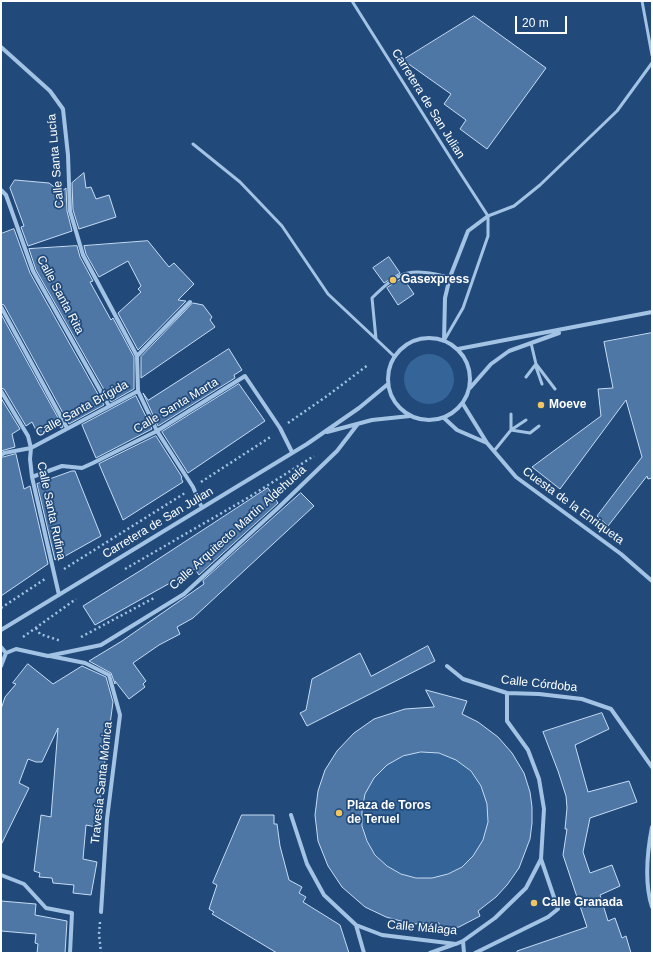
<!DOCTYPE html>
<html>
<head>
<meta charset="utf-8">
<style>
	body { margin:0 }
	#map { position:relative; width:653px; height:954px; overflow:hidden; background:#214a7a; font-family:Helvetica,sans-serif }
	canvas { display:block }
	.frame { position:absolute; inset:0; border:2px solid #fff; pointer-events:none }
	.scale { position:absolute; left:515px; top:16px; width:52px; height:18px; box-sizing:border-box; border:2px solid #fff; border-top:0; padding-left:5px; font-size:12px; line-height:14px; white-space:nowrap; color:#fff; -webkit-text-stroke:3px #214a7a; paint-order:stroke }
</style>
</head>
<body>
<div id="map">
<canvas width="653" height="954"></canvas>
<div class="frame"></div>
<div class="scale">20 m</div>
</div>
<script>
const g = document.querySelector('canvas').getContext('2d');
g.lineJoin = 'round';
function paint(path, color) {
  g.fillStyle = color;
  g.fill(path, 'evenodd');
}
function strokePath(path, color, width, dash) {
  g.strokeStyle = color;
  g.lineWidth = width;
  g.lineCap = dash ? 'butt' : 'round';
  g.setLineDash(dash || []);
  g.stroke(path);
}
function drawText(font, color, halo, rows, align = 'center') {
  g.font = font + ' Helvetica,sans-serif';
  g.lineWidth = 3.5;
  g.setLineDash([]);
  g.textBaseline = 'middle';
  g.strokeStyle = halo;
  g.fillStyle = color;
  for (const [text, x, y, turn = 0] of rows) {
    g.save();
    g.translate(x, y);
    g.rotate((+turn || 0) * Math.PI / 180);
    g.textAlign = isNaN(turn) ? turn : align;
    if (halo) g.strokeText(text, 0, 0);
    g.fillText(text, 0, 0);
    g.restore();
  }
}
const green = new Path2D(`
	M404 379a25 25 0 1 1 50 0a25 25 0 1 1-50 0Z
	M362 815a63 63 0 1 1 126 0a63 63 0 1 1-126 0Z`);
const building = new Path2D(`
	M474,16l72,52 -59,81 -27,-20 6,-9 -22,-16 7,-10 -48,-34z
	M84,173l2,15 5,-1 5,12 13,-4 7,22 -37,12 -6,-19 -1,-27z
	M15,180l34,3 12,9 5,-4 1,23 5,20 -44,15 -7,-19 3,-1 -14,-38z
	M14,229l16,44 74,132 -35,19 -65,-119 -3,-1v-70z
	M148,241l21,26 5,-4 20,21 -16,16 8,1 -48,49 -20,-37 23,-21 -3,-3 3,-3 -13,-25 -29,16 -13,-23 -2,-8z
	M77,246l3,11 13,24 -3,1 21,38 2,-2 21,39v32l-23,13 -75,-132 -7,-21z
	M389,257l11,16 -16,10 -11,-15z
	M403,278l11,16 -16,11 -11,-17z
	M193,303l10,2 9,12 -2,3 5,7 -74,51v-21z
	M1,314l62,113 -2,1 -2,-3 -20,11 -7,-14 -6,4 -22,-37 -3,-1z
	M652,333v145l-4,1 -1,-3 -39,50 -11,-10 45,-59 -16,-57 -66,89 -28,-22 69,-51 -3,-27 15,-1 -9,-46z
	M229,349l13,21 -8,5 1,3 -77,48 -15,-33 5,7z
	M239,384l26,37 -77,52 -26,-41z
	M136,396l16,33 -56,29 -14,-33z
	M1,398l19,31 -8,5 3,13 -14,4z
	M156,436l26,41 -1,1 2,4 -60,38 -24,-56z
	M16,454l8,35 6,-3 18,78 -47,32v-138z
	M72,471h3l26,65 -43,24v-2l-3,2 -18,-76z
	M268,488l10,15 -79,72 -4,-6 -100,56 -12,-19 60,-37z
	M301,493l13,13 -121,112 -16,9 3,7 -21,11 -26,18 13,18 -3,3 2,3 -16,12 -14,-18v3l-4,-11 -22,-12 33,-20 82,-57 -1,-3z
	M428,646l7,15 -128,65 -7,-13 6,-3 6,-31 48,-26 11,23z
	M28,664l25,20 29,-18 24,11 7,25 -17,125 -10,-2 -3,34 14,3 -6,33 -18,-2 1,-8 -21,-2 -1,-5 -13,-1 1,-4 -6,-2 7,-56 10,2 7,-89 -16,34h-6l-8,-3 -9,24 10,5 -28,57v-136l4,-12 11,-13 -3,-1z
	M426,690l41,11 -5,13 16,8 20,15 14,16 12,20 6,19 2,15v16l-2,16 -11,29 -12,17 -11,12 -18,14 2,5 -21,11 -19,3 -1,-7 -27,1 -26,-7 -21,-10 -23,-20 -14,-21 -10,-25 -3,-26 3,-24 7,-21 12,-19 17,-18 20,-14 31,-10 29,-2zM421,752l18,1 17,7 15,11 10,15 6,18 1,18 -5,18 -10,16 -11,11 -14,7 -16,4h-16l-15,-4 -14,-8 -12,-11 -8,-14 -5,-15v-16l3,-16 9,-16 13,-13 16,-9z
	M602,713l7,16 -34,16 13,47 41,-11 8,21 -47,16 -7,34 7,21 22,-8 8,21 -20,9 8,26 7,-3 7,20 4,-2 5,17h-114v-2l70,-24 -24,-72 4,-26h-2l2,-21 -1,-12 -8,-25 -15,-39z
	M242,815h32v9h3l3,22 9,34 13,7 -3,6 7,4 -3,5 37,23 9,28h-72l-65,-39 2,-2 -5,-3 8,-24 -4,-2z
	M1,901l35,3 -1,11 32,6 -2,32h-28l1,-9 -3,-1 1,-9 -35,-3z`);
const path = new Path2D(`
	M288,423l39,-27 41,-31
	M201,482l71,-46
	M64,569l121,-76
	M125,569l121,-70 68,-43
	M1,608l44,-29
	M36,628l4,6 21,7
	M23,637l53,-38
	M81,637l73,-39
	M100,922l-1,12 2,19`);
const service = new Path2D(`
	M352,1l103,164 33,51v20l-25,72 -18,31
	M642,1l10,54
	M193,144l47,38 42,44 46,68 48,45
	M488,216l26,-10 26,-21 77,-74 35,-48
	M531,343l5,21 19,25
	M395,357l-19,-18 -4,-41c29,-29 38,-30 78,-21
	M536,367l6,17
	M526,377l10,-13
	M511,430l19,3 9,-7
	M511,430l15,-10
	M494,451l17,-21v-16`);
const minor = new Path2D(`
	M1,47l49,44 13,18 5,46 2,56 13,44 54,101
	M1,190l5,5 27,76 76,135
	M1,307l66,121
	M388 379a41 41 0 1 1 82 0a41 41 0 1 1-82 0Z
	M444,341l1,-43 5,-21 18,-46 20,-15
	M458,349l194,-37
	M470,388l21,-24 18,-13 50,-18
	M1,391l27,45 3,12 -1,11 2,18 27,118
	M138,391l19,40 36,56 9,21
	M463,404l24,39 29,34 105,77 31,27
	M444,418l13,12 30,13
	M327,432l45,-12 38,-4
	M1,455l3,-2 27,-5 107,-57 -1,-35 53,-54
	M32,477l30,-11 20,2 11,-5 64,-32 88,-55 35,52 12,24
	M1,630l306,-186 52,-36 29,-24
	M1,647l5,6 -5,13
	M6,653l10,-4 32,7 53,-11 83,-51 94,-86 59,-57 20,-26
	M50,656l35,7 24,12 11,40 -13,104 -6,93
	M447,666l16,13 44,14 32,1 43,5 29,10 41,58
	M291,815l16,49 17,31 32,30 26,10 74,9 7,-3 32,-23 31,-30 15,-29 3,-50 -5,-30 -11,-29 -21,-29v-28
	M652,827c-5,26 -8,55 0,80
	M1,875l23,9 22,24 26,5 -2,40
	M356,925l8,28
	M463,941l1,12
	M430,953l25,-9
	M475,953l73,-36 10,-8 -17,-50`);
const markers = [
	[393,280,4,"#f2c564"],
	[541,405,4,"#f2c564"],
	[339,813,4,"#f2c564"],
	[534,903,4,"#f2c564"]
];
const streetNames = [
	["Carretera de San Julian",428,104,58],
	["Calle Santa Lucía",56,161,-95],
	["Calle Santa Rita",60,295,62],
	["Calle Santa Marta",176,406,-31],
	["Calle Santa Brígida",82,409,-29],
	["Cuesta de la Enriqueta",573,506,36],
	["Calle Santa Rufina",51,511,78],
	["Carretera de San Julian",158,523,-31],
	["Calle Arquitecto Martín Aldehuela",238,528,-42],
	["Calle Córdoba",539,684,6],
	["Travesía Santa Mónica",102,783,-84],
	["Calle Málaga",422,928,5]
];
const poiNames = [
	["Gasexpress",401,280],
	["Moeve",549,405],
	["Plaza de Toros",347,806],
	["de Teruel",347,820],
	["Calle Granada",542,903]
];
paint(green, '#346498');
paint(building, '#4e77a6');
strokePath(building, '#c6dcf4', 1);
strokePath(path, '#a3c3e5', 2.5, [2, 3]);
strokePath(service, '#a3c3e5', 3);
strokePath(minor, '#a3c3e5', 4);
for (const [x, y, r, color] of markers) {
  const dot = new Path2D();
  dot.arc(x, y, r, 0, 2 * Math.PI);
  g.fillStyle = color;
  g.fill(dot);
  strokePath(dot, '#214a7a', 1.5);
}
drawText('12px', '#fff', '#214a7a', streetNames);
drawText('bold 12px', '#fff', '#214a7a', poiNames, 'left');
</script>
</body>
</html>
